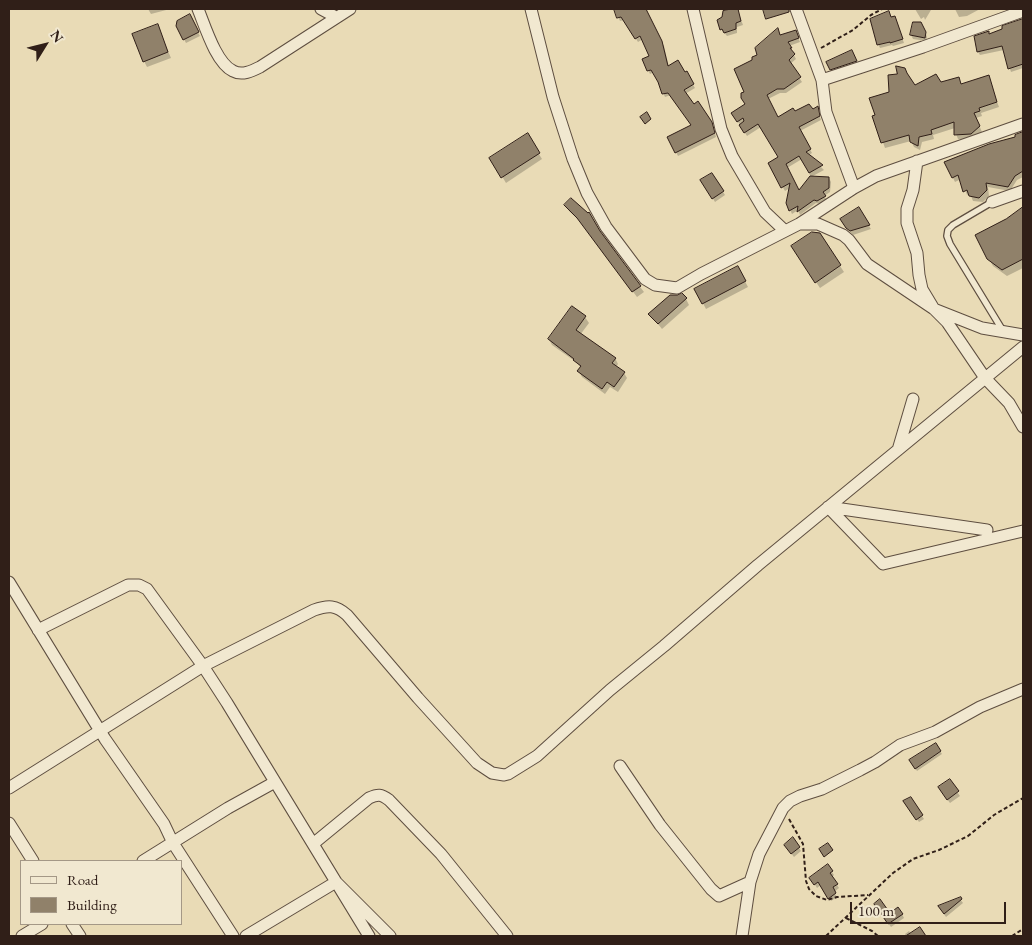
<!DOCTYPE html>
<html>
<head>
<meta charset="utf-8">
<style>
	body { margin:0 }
	#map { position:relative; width:1032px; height:945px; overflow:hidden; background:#e9dbb6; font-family:"EB Garamond",serif }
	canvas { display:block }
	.frame { position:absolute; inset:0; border:10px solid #301f18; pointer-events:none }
	.legend { position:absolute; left:20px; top:860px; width:162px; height:65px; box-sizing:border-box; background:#f1e8d0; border:1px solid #a49886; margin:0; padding:6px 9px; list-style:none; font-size:15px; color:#301f18 }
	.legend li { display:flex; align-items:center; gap:10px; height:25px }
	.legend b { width:25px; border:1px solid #a49886 }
	.north { position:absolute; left:20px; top:20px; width:50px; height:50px; -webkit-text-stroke:4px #f1e8d0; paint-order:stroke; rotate:54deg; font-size:14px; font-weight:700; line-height:20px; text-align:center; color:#301f18 }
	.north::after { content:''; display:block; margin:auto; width:18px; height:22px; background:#301f18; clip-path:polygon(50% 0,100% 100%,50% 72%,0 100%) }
	.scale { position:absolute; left:850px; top:902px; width:156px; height:22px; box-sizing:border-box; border:2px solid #301f18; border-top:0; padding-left:6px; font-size:15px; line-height:18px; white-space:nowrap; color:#301f18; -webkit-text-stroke:4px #f1e8d0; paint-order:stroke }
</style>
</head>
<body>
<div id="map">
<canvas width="1032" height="945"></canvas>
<div class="frame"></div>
<ul class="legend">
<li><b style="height:6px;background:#f1e8d0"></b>Road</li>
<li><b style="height:14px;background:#90816a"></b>Building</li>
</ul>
<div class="north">N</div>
<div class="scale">100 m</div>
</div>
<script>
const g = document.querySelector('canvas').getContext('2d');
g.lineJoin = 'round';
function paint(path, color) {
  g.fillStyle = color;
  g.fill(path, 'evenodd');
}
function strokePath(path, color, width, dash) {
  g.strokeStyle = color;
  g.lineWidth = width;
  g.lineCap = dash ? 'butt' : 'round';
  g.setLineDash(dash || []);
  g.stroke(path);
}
const shadow = new Path2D(`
	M148,9h22l-19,5z
	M615,9h25l1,4 4,-2 19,35 5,21 17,6 9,15 -10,6 8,11 20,21 3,11 -38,19 -9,-18 23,-12 -21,-31 -6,2 -11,-25 -4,2 -2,-4 3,-13 -8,-18 -5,3 -14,-22 -4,1z
	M737,9l6,16 -6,2v6l-10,3 -6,-7 3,-17z
	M915,9h19l-3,1 -6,10 -1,-3 -3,2z
	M955,9h25l-13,7 -8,1z
	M189,16l11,20 -14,7 -9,-17z
	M891,18l5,3 8,22 -11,3 -1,-1 -12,3 -2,-4z
	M1023,19v49l-12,4 -7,-22 -24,5 -2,-3 11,-17z
	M923,27l4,10 -1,4 -13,-2 -2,-4z
	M160,32l11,26 -24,9 -3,-6z
	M779,33l2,4 16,-2 3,7 -11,4 7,13 -6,5 12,18 -16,11h-6l-12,6 10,19 17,-5 17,-2 5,-3 4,12 -21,11 12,22 -3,2 15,15 -13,7 -9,-18 -15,9 12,25 30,-15 2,4 -1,10 -6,4 3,4 -7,4 -4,-1 -16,12 -2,-5 -6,4 -5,-11 3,-15 -5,3 -16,-27 10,-7 -18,-30 -14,9 -14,-22 13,-9v-12l7,-32z
	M854,55l4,9 -25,9 -2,-4z
	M904,69l11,18 25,-3 18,-5 3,6 27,-8 11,30 -18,6 1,3 -6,2 6,14 -8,7h-16l-2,-5 -1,-6 -22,7 1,4 -12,3 -2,8 -6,-3 -3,-6 -26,7 -11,-31 17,-24 8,-18z
	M1023,133v44l-6,3 -7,11 -22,-4 1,9 -6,6 -10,-1 -3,-7 -3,1 -6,-16 -6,3 -10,-20 72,-24 -1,-2z
	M527,135l15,24 -36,24 -15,-25z
	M712,174l13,21 -10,7 -13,-22z
	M566,205l33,28 45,59 -7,5 -55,-74 -13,-12z
	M1023,208v60l-16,8 -14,-10 -17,-30 31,-16z
	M858,209l13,20 -18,6 -3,-3 -8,-13z
	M819,234l25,38 -24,16 -24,-36z
	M738,268l10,19 -42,22 -10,-19z
	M686,299l3,6 -27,24 -12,-15z
	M572,307l13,10 4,6 -9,12 35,23 3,6 -2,3 8,6 3,5 -9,14 -8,-5 -5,7 -23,-17 -3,-5 2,-4 -5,-6 -24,-17 -3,-6z
	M936,745l6,9 -25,17 -7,-11z
	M949,781l11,15 -10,7 -9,-12z
	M910,798l14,21 -5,3 -14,-20z
	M787,848h12l2,3 -7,6z
	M832,872l2,3 -2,2 7,11 -5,4 3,5 -6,4 -10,-16 -4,3 -6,-10z
	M960,899l3,4 -17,14 -7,-10z
	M877,908l13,7 12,-1 2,4 -13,9z
	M920,928l5,8h-19l-1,-2 4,-3 2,3z`);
const building = new Path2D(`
	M614,9h32l16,32 6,25 10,-6 7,12 2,-1 7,13 -10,6 10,14 4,-3 14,21 3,11 -40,20 -8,-16 24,-12 -23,-32 -6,1 -4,-12 -7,-12 -4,1 -5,-12 7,-3 -9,-20 -5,3 -14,-22 -4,1z
	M731,9h7l3,12 -5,2v6l-12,4 -2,-4 -2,1 -3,-10 5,-3 1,-6z
	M763,9h26v3l-23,7z
	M889,11l2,6 4,-1 8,23 -13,4v-1l-13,3 -7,-26z
	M190,14l9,18 -16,8 -7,-14 1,-5z
	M1023,19v45l-15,5 -6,-23 -25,6 -3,-16 15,-5v3l13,-5v-3z
	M913,22h8l5,10 -1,6 -15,-3z
	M158,24l10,28 -25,10 -11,-28z
	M778,28l2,7 16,-5 3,8 -11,4 4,6h-2l5,6 -6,6 12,17 -17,12h-7l-10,6 11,22 15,-9 2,3 14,-7 4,5 5,-3 2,10 -21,11 12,22 -5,3 17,13 -14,8 -10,-17 -13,8 13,26 11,-14 19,1v11l-6,4 3,4 -9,5 -3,-1 -17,12 1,-6 -9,5 -3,-8 4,-20 -9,5 -13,-25 10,-6 -20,-33 -14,9 -5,-8 5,-4 -1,-3 -6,4 -6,-9 14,-9 -4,-6v-5l3,-1 -10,-23 18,-9v-3l5,-2 -2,-7z
	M852,50l5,11 -27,9 -4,-8z
	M896,66l9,2 2,5 8,12 21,-11 5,8 18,-5 2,7 28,-9 8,27 -18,6 1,3 -6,2 6,13 -9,8 -17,1v-13l-23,8 1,4 -13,3 -1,9 -8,-4 -1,-7 -28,8 -9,-27 3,-1 -6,-17 20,-6 -1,-17 9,-1z
	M647,112l4,7 -6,5 -5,-7z
	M1023,132v39l-8,5 -7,11 -22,-4 1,7 -8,8 -10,-2 -2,-6 -4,2 -5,-17 -6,3 -8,-16 45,-18 26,-7v-2z
	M528,133l12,20 -39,25 -12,-20z
	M712,173l12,18 -12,8 -12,-19z
	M571,198l17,15 1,-1 11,19 41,55 -9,6 -55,-74 -13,-13z
	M859,207l11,18 -20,6 -4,-3 -6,-9z
	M1023,207v52l-21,11 -15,-11 -12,-24 31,-16z
	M812,232l8,1 21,32 -26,18 -24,-37z
	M738,266l8,15 -44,23 -8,-15z
	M682,293l5,5 -29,26 -10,-10 22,-19h7z
	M572,306l14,10 -10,14 40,28 -4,5 13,9 -11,15 -7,-5 -5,7 -14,-10 -11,-8 4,-5 -8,-6 1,-1 -26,-20z
	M936,743l5,8 -26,18 -6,-9z
	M950,779l9,12 -12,9 -9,-13z
	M911,797l12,18 -7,5 -13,-19z
	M793,837l7,10 -9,7 -7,-9z
	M828,843l5,7 -9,7 -5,-8z
	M828,864l5,7 -3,2 8,11 -5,3 3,6 -8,6 -10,-17 -4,3 -5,-7z
	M961,897l1,2 -18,15 -6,-8z
	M880,899l10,14 8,-6 5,7 -15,10 -14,-20z
	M920,927l6,9h-20z`);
const path = new Path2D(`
	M821,48l32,-18 18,-15 11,-6
	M789,819l14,25 3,37 3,8 7,7 11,4 10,-3 31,-2
	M846,918l26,13 6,5
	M826,936l67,-63 20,-14 26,-9 29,-14 26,-21 29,-17
	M1012,936l11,-7`);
const service = new Path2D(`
	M992,202l-39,23 -5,5 -1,6 3,8 53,87`);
const minor = new Path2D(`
	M198,9c7,17 18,54 35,62 9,5 19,0 27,-4l90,-58
	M321,9l15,8
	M531,9l22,88 20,62 14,34 19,34 39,52 10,6 22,3 24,-14 98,-50 55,-36 22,-12 147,-52
	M693,9l28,120 11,27 33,56 19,18
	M796,9l26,71 4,32 8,22 20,54
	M822,80l101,-33 100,-36
	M917,161l-4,29 -6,19v14l10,30 2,22 3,14 12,20 13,13 38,56 24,25 14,24
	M992,202l31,-11
	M799,224h19l25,11 6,5 18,24 67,45 48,19 41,7
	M898,450l15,-51
	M828,507l55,57 140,-33
	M828,507l159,23
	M9,582l96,157 59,85 9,19 60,93
	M38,630l90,-45h11l8,4 56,77 24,37 142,233
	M620,766l40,59 51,64 8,7 31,-14
	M9,788l194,-122 111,-56c14,-5 22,-5 33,5l71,83 59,65 15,10 12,2 4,-1 29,-18 73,-66 54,-44 94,-81 265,-218
	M9,823l24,38
	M313,844l56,-46c9,-4 12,-4 20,2l52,54 66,82
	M143,861l85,-53 47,-26
	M72,924l8,12
	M22,936l20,-12
	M246,936l90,-54 54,54
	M742,936l8,-54 9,-28 24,-46 7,-7 10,-5 22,-7 38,-19 15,-8 25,-17 35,-13 45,-25 43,-18`);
paint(shadow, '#0003');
paint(building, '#90816a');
strokePath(building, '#301f18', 1);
strokePath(service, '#5e4e40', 8);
strokePath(minor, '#5e4e40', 13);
strokePath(path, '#301f18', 2, [4, 2.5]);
strokePath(service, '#f1e8d0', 5.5);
strokePath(minor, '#f1e8d0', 11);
</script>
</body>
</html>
